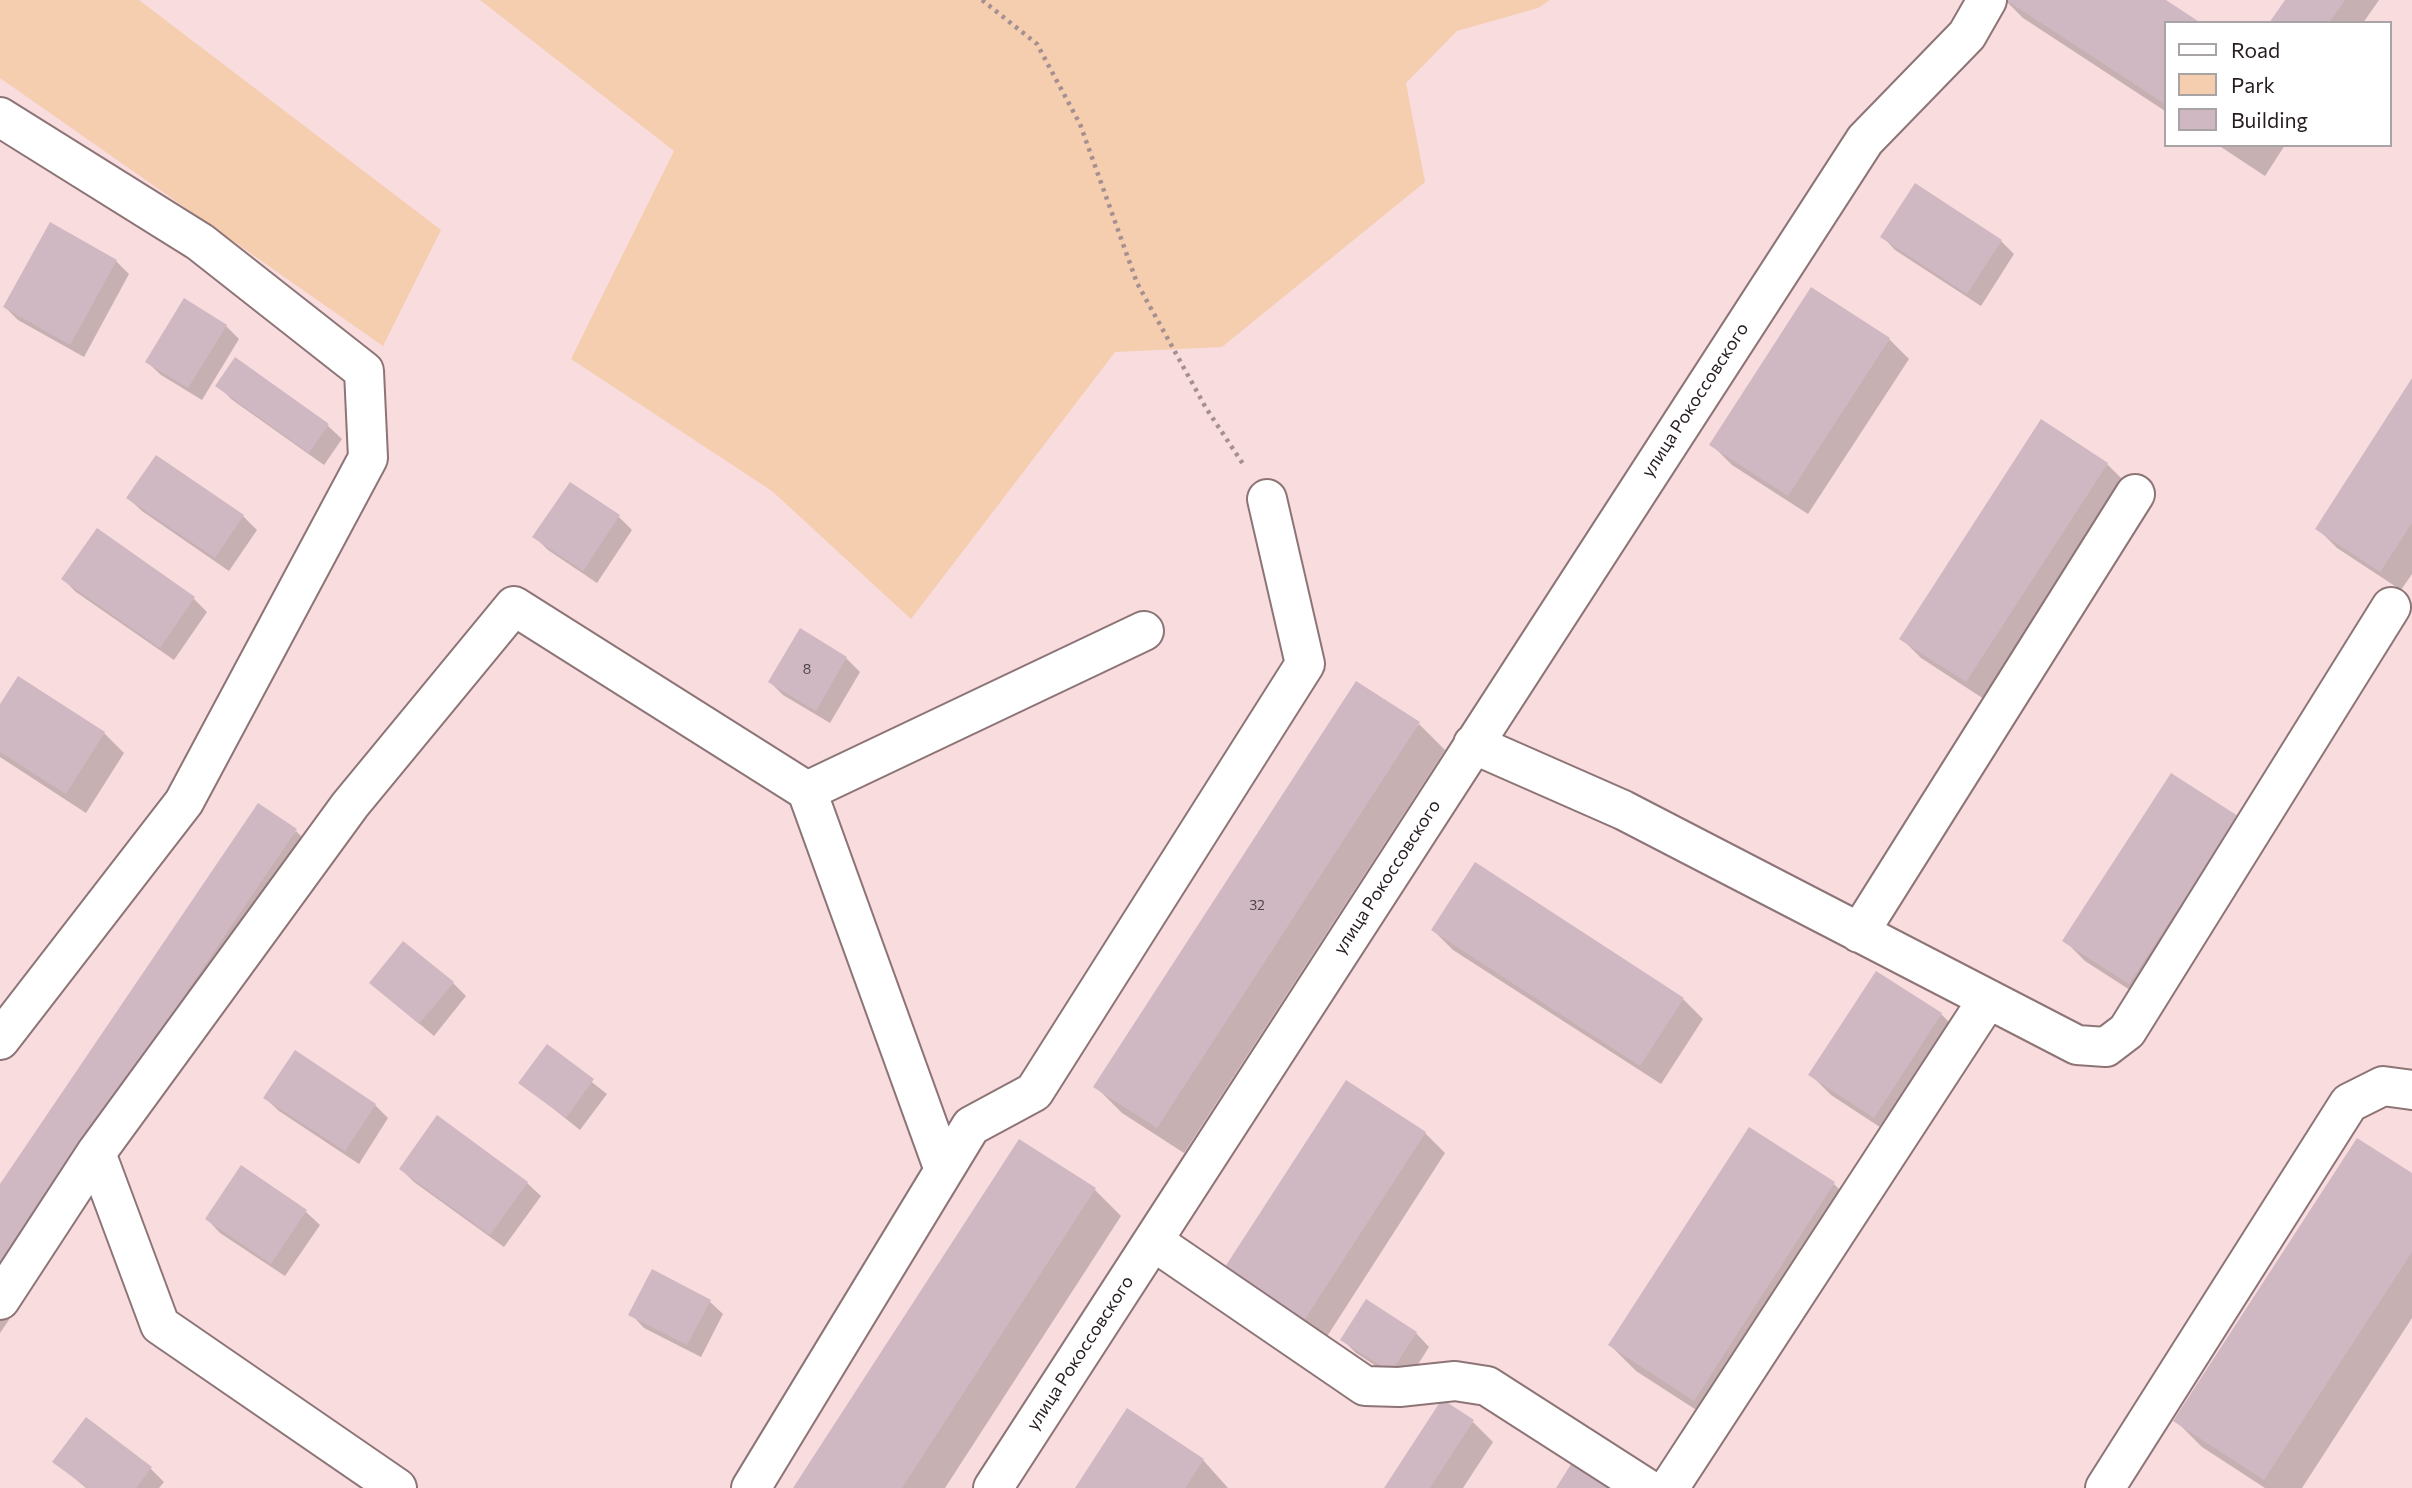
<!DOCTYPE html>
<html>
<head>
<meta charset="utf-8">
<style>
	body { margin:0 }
	#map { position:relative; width:2412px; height:1488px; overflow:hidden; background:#f8dcde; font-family:Commissioner,sans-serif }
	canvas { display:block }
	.legend { position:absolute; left:2164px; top:21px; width:228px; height:126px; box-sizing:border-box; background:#fff; border:2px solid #a8a4a5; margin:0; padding:9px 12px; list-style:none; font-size:21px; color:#261c1d }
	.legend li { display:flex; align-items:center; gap:14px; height:35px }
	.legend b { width:35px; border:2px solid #a8a4a5 }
</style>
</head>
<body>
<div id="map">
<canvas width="2412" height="1488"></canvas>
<ul class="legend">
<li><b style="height:9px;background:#fff"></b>Road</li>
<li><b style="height:19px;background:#f5cdaf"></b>Park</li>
<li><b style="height:19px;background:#d0b8c3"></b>Building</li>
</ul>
</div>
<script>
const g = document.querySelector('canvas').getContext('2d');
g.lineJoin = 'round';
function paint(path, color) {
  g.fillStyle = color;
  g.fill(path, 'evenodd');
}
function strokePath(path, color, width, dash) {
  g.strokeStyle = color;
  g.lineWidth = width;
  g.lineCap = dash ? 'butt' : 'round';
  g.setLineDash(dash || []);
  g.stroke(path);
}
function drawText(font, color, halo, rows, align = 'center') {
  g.font = font + ' Commissioner,sans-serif';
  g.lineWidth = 5;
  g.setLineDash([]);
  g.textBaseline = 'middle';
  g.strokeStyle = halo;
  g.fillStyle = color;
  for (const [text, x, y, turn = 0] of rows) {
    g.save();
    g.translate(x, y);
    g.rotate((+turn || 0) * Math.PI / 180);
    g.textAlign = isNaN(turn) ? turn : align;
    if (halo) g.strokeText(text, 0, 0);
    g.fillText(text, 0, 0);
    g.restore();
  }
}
const green = new Path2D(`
	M0,0h139l302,230 -58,116 -383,-268z
	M480,0h1070l-12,8 -81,23 -51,52 19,99 -203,165 -107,5 -204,267 -139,-128 -201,-132 103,-208z`);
const shadow = new Path2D(`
	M2005,0h158l2,111 -142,-93z
	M2288,0h91l-16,23h-91z
	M2218,145h67l-20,31z
	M1882,236l119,5 13,13 -33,52 -86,-56z
	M116,261l13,13 -45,83 -66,-37 -13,-13z
	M226,326l13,13 -37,61 -41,-25 -14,-13z
	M1889,339l20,20 -101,155 -76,-49 -20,-20z
	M236,360l92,66 14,13 -18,26 -93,-66 -13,-14z
	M2412,381v193l-11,16 -64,-42 -20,-20z
	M156,457l87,59 14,14 -28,41 -87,-60 -14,-13z
	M2107,464l20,20 -140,217 -66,-43 -20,-20z
	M619,517l13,13 -35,53 -49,-33 -13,-13z
	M97,530l97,69 13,13 -33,48 -98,-68 -13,-13z
	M846,658l14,14 -30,51 -47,-28 -13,-13z
	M0,707l104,26 20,20 -38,60 -86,-56z
	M1419,724l26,26 -261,403 -62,-40 -26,-26z
	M2237,818l20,20 -107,165 -65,-42 -20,-20z
	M296,831l26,26 -322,476v-146z
	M1433,930l250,69 20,20 -42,65 -208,-134z
	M371,983h82l13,13 -32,40z
	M1941,1014l20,20 -66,103 -64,-42 -20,-20z
	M547,1047l60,47 -27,36 -59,-47z
	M265,1098l110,7 13,13 -29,46 -80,-53z
	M1425,1133l20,20 -119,185 -79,-51 -20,-20z
	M1020,1141l75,49 26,26 -176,272h-150z
	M241,1168l65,44 14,13 -35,51 -65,-43 -13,-14z
	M401,1169l126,14 14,13 -37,51 -90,-65z
	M2412,1175v143l-110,170h-37l-63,-41 -26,-26z
	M1834,1184l26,26 -139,216 -85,-55 -26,-26z
	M709,1301l14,13 -22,43 -57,-29 -13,-14z
	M1416,1333l13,14 -24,38 -49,-32 -13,-13z
	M1473,1422l20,20 -30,46h-77z
	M1203,1460l25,28h-151z
	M55,1462l95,6 14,14 -5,6h-73z`);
const building = new Path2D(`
	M2006,0h160l35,23h-36v81z
	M2285,0h60l-16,23h-60z
	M1915,183l87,57 -35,54 -87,-57z
	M50,222l67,38 -47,85 -67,-38z
	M1811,287l79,51 -102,158 -79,-51z
	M184,298l43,27 -39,63 -43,-26z
	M235,357l94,67 -20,29 -94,-67z
	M2412,378v145l-32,49 -65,-43z
	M2041,419l67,44 -142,219 -67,-43z
	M156,455l88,60 -29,43 -89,-60z
	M570,482l50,33 -37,56 -51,-34z
	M97,528l98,69 -35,51 -99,-69z
	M800,628l47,29 -31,54 -48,-29z
	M18,676l87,56 -39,62 -66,-42v-48z
	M1356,681l64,41 -263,406 -64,-41z
	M2171,773l67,43 -109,168 -67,-43z
	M258,803l39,26 -297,439v-84z
	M1475,862l209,136 -44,68 -209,-136z
	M403,941l51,41 -35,42 -50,-41z
	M1876,971l66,42 -68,105 -66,-43z
	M547,1044l47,35 -28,39 -48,-35z
	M295,1050l81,54 -31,47 -82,-53z
	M1346,1080l80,52 -121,187 -80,-52z
	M437,1115l91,67 -38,53 -91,-66z
	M1749,1127l86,55 -141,219 -86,-56z
	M2357,1138l55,35v79l-148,228 -91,-59z
	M1019,1139l77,49 -194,300h-109z
	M241,1165l66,45 -36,54 -66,-45z
	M652,1269l59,31 -24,45 -59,-30z
	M1366,1299l51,33 -26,40 -51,-32z
	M1442,1399l32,21 -44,68h-46z
	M1127,1408l77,51 -19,29h-110z
	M86,1417l66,50 -16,21h-48l-36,-26z
	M1573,1461l42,27h-59z`);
const path = new Path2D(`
	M982,0l55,44 43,80 57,159 69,125 39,59`);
const minor = new Path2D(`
	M0,117l200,125 164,129 4,87 -184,344 -184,238
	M1473,744l150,66 454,235 29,2 21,-16 264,-424
	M807,791l337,-160
	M1859,933l276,-439
	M96,1153l64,172 237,163
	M1153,1241l212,145 34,1 56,-6 32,5 159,102
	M0,1300l96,-147 254,-348 164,-199 293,185 137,379
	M751,1488l220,-362 63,-34 271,-428 -38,-165
	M993,1488l872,-1348 102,-105 20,-35
	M1669,1488l319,-489
	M2105,1488l244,-385 34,-17 29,4`);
const numberNames = [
	["8",807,669],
	["32",1257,905]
];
const streetNames = [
	["улица Рокоссовского",1695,400,-57],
	["улица Рокоссовского",1387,877,-57],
	["улица Рокоссовского",1080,1353,-57]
];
paint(green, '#f5cdaf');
paint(shadow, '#0003');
paint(building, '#d0b8c3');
strokePath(minor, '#8d7476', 42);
strokePath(path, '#a49091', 4.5, [3.5, 5]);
strokePath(minor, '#fff', 38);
drawText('14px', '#504346', null, numberNames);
drawText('18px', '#261c1d', '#fff', streetNames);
</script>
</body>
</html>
